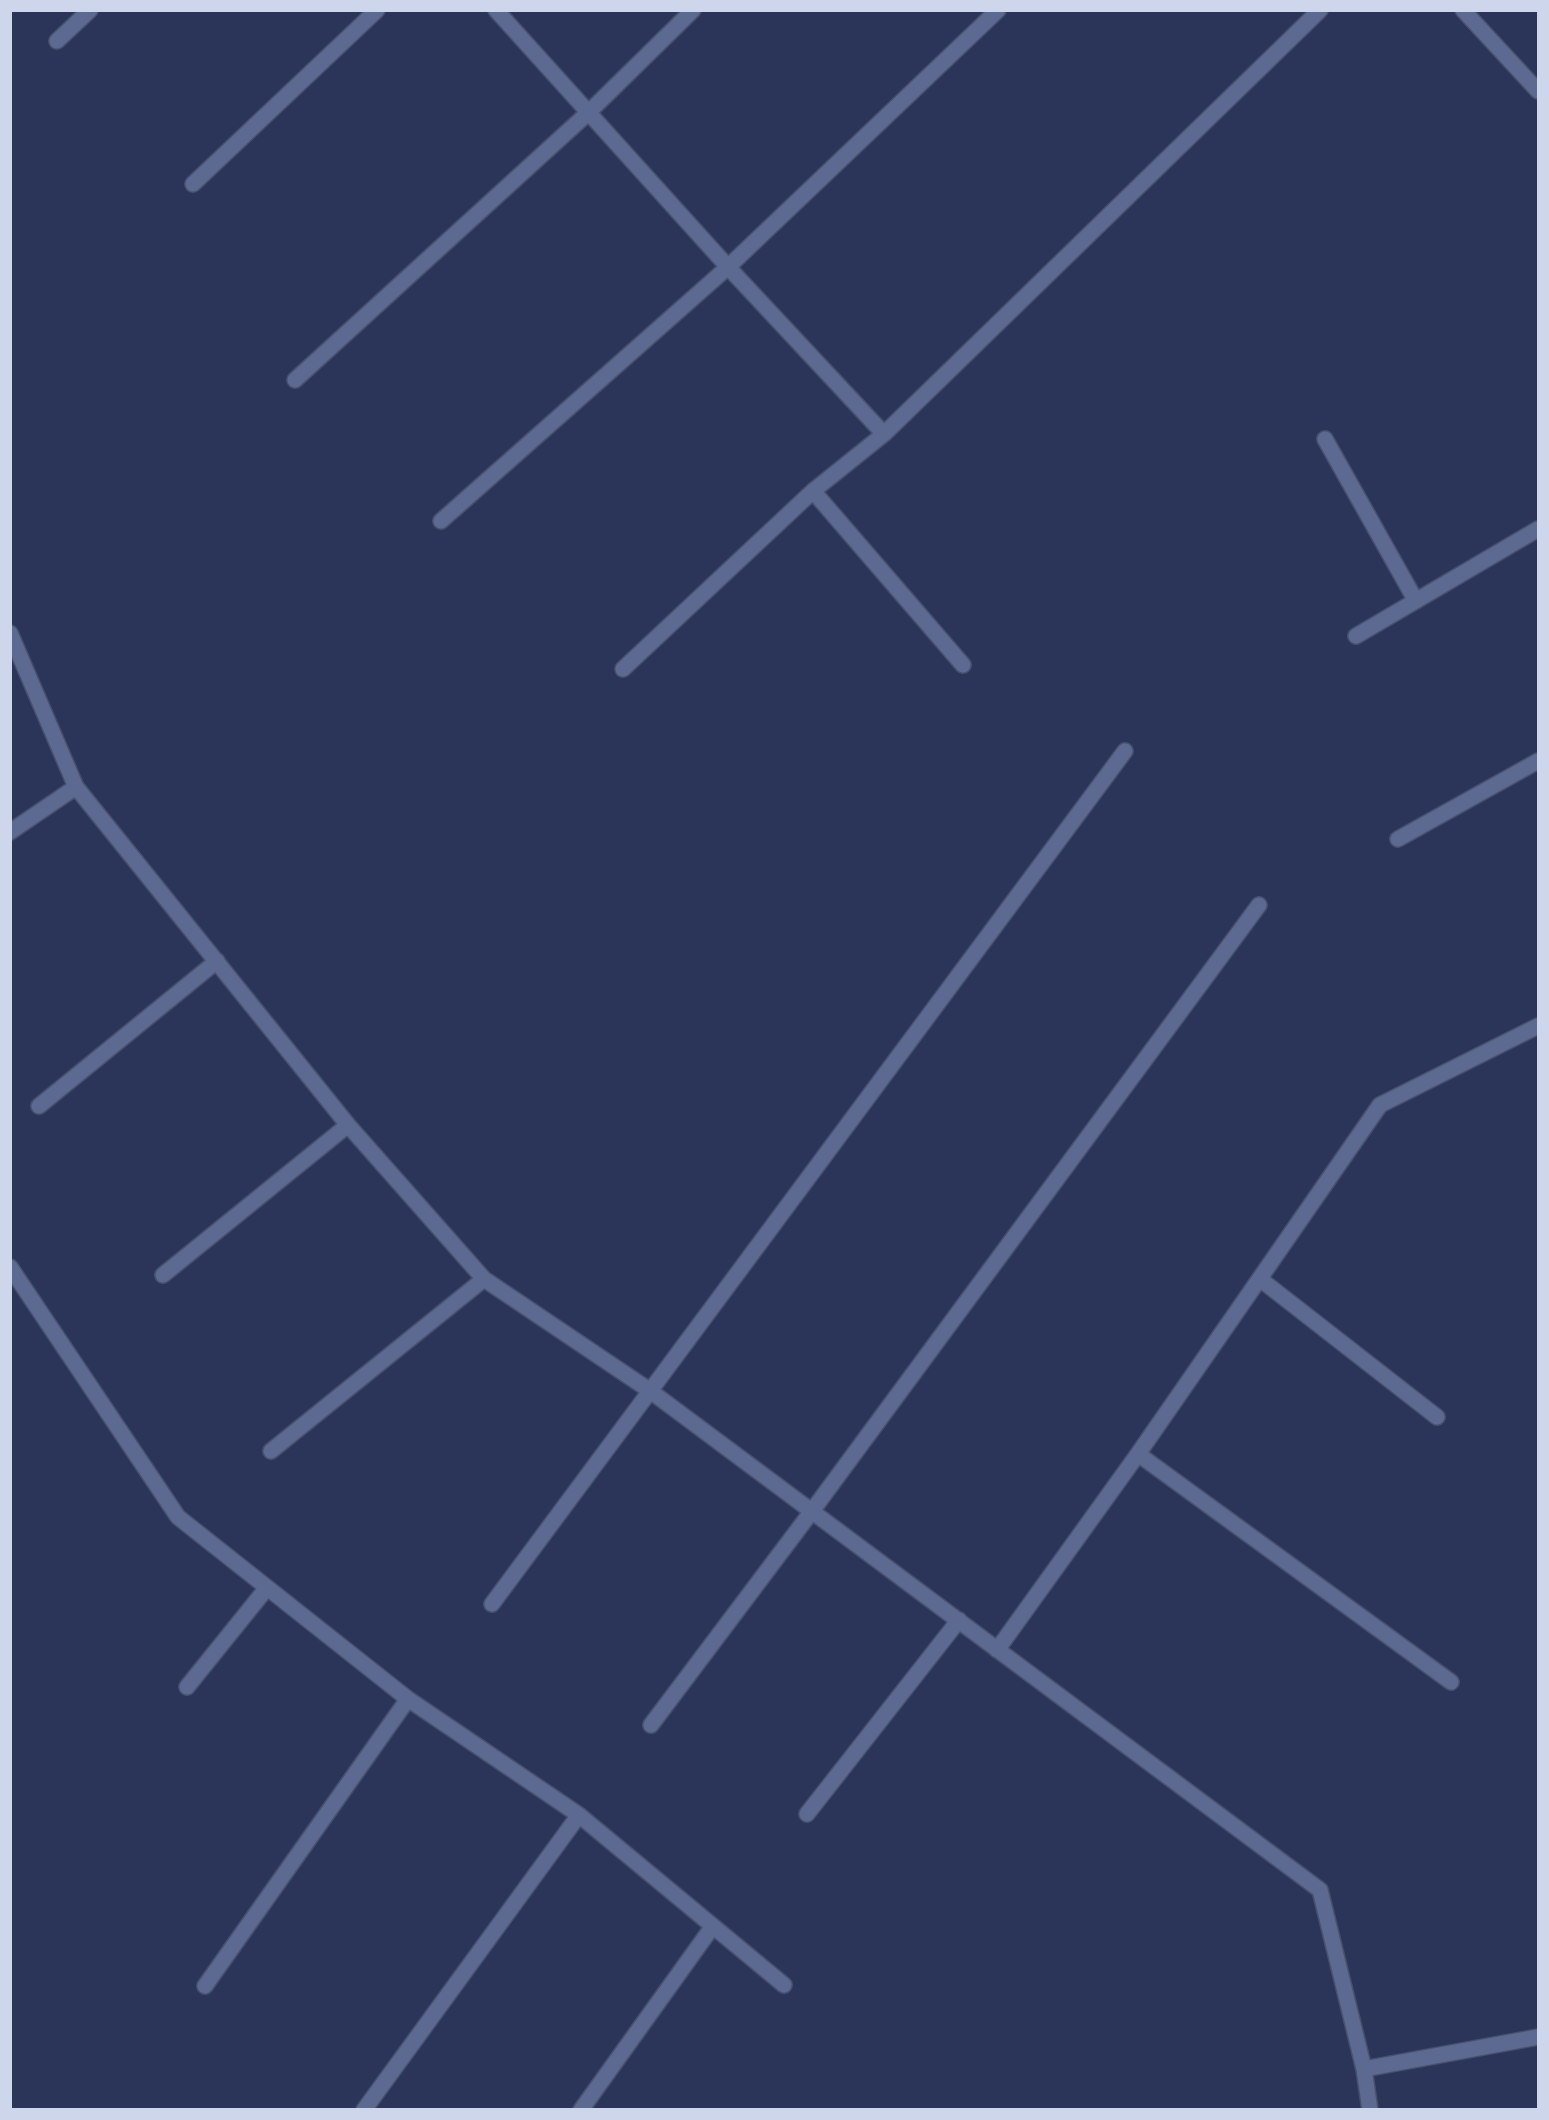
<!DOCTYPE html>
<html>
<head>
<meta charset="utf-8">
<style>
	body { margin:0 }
	#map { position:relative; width:1549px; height:2120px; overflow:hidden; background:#2b3559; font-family:Georgia,serif }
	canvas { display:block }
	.frame { position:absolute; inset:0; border:12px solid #ced6ec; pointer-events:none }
</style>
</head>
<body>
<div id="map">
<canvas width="1549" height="2120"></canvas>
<div class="frame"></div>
</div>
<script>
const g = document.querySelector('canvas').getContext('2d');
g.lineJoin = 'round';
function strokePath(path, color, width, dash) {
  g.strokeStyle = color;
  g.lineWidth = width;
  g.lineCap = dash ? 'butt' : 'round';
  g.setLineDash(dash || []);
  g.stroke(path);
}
const minor = new Path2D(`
	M496,10l232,257 156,167
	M1463,10l75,81
	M57,41l33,-31
	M193,184l184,-174
	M295,380l294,-268 104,-102
	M1325,439l91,162
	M813,491l150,174
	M441,521l287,-254 270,-257
	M10,633l66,154 272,338 136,154 165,111 671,500 44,179 6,41
	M1356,636l182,-107
	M623,669l190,-178 71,-57 436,-424
	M10,832l66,-45
	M1398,839l140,-78
	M39,1106l178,-145
	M10,1267l168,250 230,182 171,116 205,170
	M163,1275l185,-150
	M1260,1279l177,138
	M271,1451l213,-172
	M1138,1454l313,228
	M492,1604l633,-853
	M997,1650l141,-196 242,-349 158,-79
	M187,1687l79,-98
	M651,1725l161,-214 447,-606
	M807,1814l152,-194
	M205,1986l203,-287
	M1364,2069l174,-32
	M364,2110l215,-295
	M581,2110l132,-184`);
strokePath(minor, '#48506e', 18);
strokePath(minor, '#5c6990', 15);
</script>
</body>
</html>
